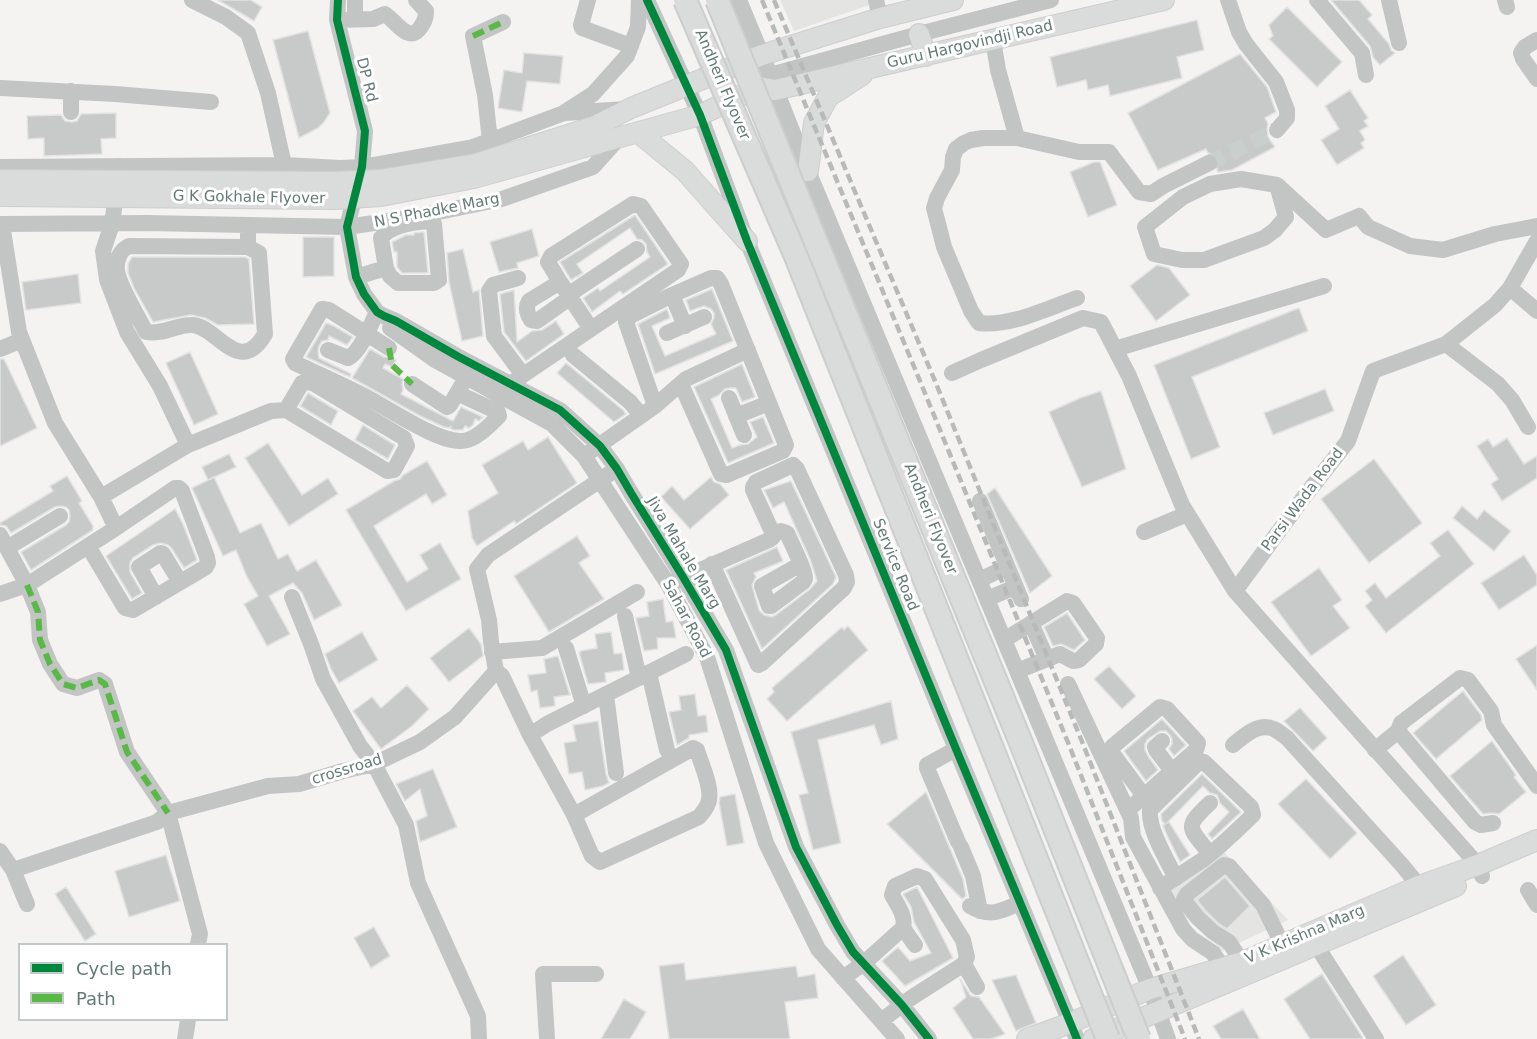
<!DOCTYPE html>
<html>
<head>
<meta charset="utf-8">
<style>
	body { margin:0 }
	#map { position:relative; width:1537px; height:1039px; overflow:hidden; background:#f4f3f2; font-family:"DejaVu Sans",sans-serif }
	canvas { display:block }
	.legend { position:absolute; left:18px; top:943px; width:210px; height:78px; box-sizing:border-box; background:#fff; border:2px solid #c1cac8; margin:0; padding:8px 10px; list-style:none; font-size:18px; color:#637a76 }
	.legend li { display:flex; align-items:center; gap:12px; height:30px }
	.legend b { width:30px; border:2px solid #c1cac8 }
</style>
</head>
<body>
<div id="map">
<canvas width="1537" height="1039"></canvas>
<ul class="legend">
<li><b style="height:8px;background:#00873e"></b>Cycle path</li>
<li><b style="height:8px;background:#58b947"></b>Path</li>
</ul>
</div>
<script>
const g = document.querySelector('canvas').getContext('2d');
g.lineJoin = 'round';
function paint(path, color) {
  g.fillStyle = color;
  g.fill(path, 'evenodd');
}
function strokePath(path, color, width, dash) {
  g.strokeStyle = color;
  g.lineWidth = width;
  g.lineCap = dash ? 'butt' : 'round';
  g.setLineDash(dash || []);
  g.stroke(path);
}
function drawText(font, color, halo, rows, align = 'center') {
  g.font = font + ' "DejaVu Sans",sans-serif';
  g.lineWidth = 6;
  g.setLineDash([]);
  g.textBaseline = 'middle';
  g.strokeStyle = halo;
  g.fillStyle = color;
  for (const [text, x, y, turn = 0] of rows) {
    g.save();
    g.translate(x, y);
    g.rotate((+turn || 0) * Math.PI / 180);
    g.textAlign = isNaN(turn) ? turn : align;
    if (halo) g.strokeText(text, 0, 0);
    g.fillText(text, 0, 0);
    g.restore();
  }
}
const built = new Path2D(`
	M780,0h104l-90,31z
	M1223,851l65,69 -66,31 -56,-63z`);
const building = new Path2D(`
	M218,0h33l11,7 -8,14z
	M1331,0h28l13,15 -4,4 21,25 2,6 4,3 -15,12 -7,-8 -3,-11z
	M1287,7l55,55 -25,25 -48,-48 4,-3 -4,-11z
	M1197,20l7,30 -27,7 5,21 -72,18 -2,-11 -20,5 -2,-10 -29,7 -7,-30z
	M308,31l22,82 -6,9 -6,6 -19,10 -26,-98z
	M524,53l39,3 -3,28 -33,-3 -5,31 -24,-4 6,-38 18,3z
	M1240,54l27,33 9,25 -11,6 3,6 -1,5 1,6 -1,1 8,11 -43,23 -14,2 -1,-2 2,-7 -1,-5 -4,-4 -6,-1 -2,-4 -48,21 -30,-57z
	M1350,90l18,28 -4,3 4,5 -8,5 5,9 -4,3 3,5 -27,17 -16,-25 18,-11 -14,-23z
	M116,113v25l-15,1 1,15 -58,2v-18l-16,1 -1,-23 34,-1 4,6 7,1 5,-1 4,-7z
	M1094,162h6l17,43 -29,12 -18,-45z
	M635,215l33,49 -45,30 -3,-3 -28,21 -9,-14 15,-10 2,3 50,-34 -3,-5 -1,-8 -4,-4 -5,-1 -7,-11 -53,36 6,9 -12,7 -11,-18z
	M532,229l7,27 -22,7 1,5 -19,4 -9,-30z
	M424,232l4,41h-26l-5,-6v-15h-3l-2,-10 14,-7h8v-2z
	M303,237h31v39l-31,1z
	M463,249l10,43 6,-2 4,46 -21,5 -13,-59 -2,-29z
	M132,257h113l4,2 5,65 -36,1 -13,-7 -14,-3 -38,7 -19,-34 -6,-15v-9z
	M1157,265l12,3 21,27 -34,26 -26,-35z
	M78,274l3,29 -55,7 -4,-28z
	M712,289l21,52 -78,33 -17,-50 29,-15 3,9 -18,8 13,30 51,-22 -5,-10 3,-6v-5l-3,-4 -7,-3 -14,5 -4,-11z
	M514,290l3,52 15,-11 10,-1 14,-9 8,13 -38,27 -22,-29 -4,-38z
	M1299,308l9,23 -116,46 28,70 -29,12 -37,-94z
	M326,323l8,3 19,11 -6,8 -18,-9 -1,4 -6,1 -3,5 -1,5 1,7 32,16 -1,3 -44,-20z
	M370,349l14,8 8,1 4,2 -4,7 -7,-3 -2,4 20,11 -1,5 1,6 -2,4 52,27 8,-14 22,10 -4,4 -4,-2 -2,6 -4,3 -4,-2 -2,4h-10l-3,-2 1,-2 -2,2 -5,-1 -24,-11 -68,-38z
	M190,352l28,62 -24,11 -28,-62z
	M0,359h4l33,69 -37,18z
	M566,363l57,47 3,4 -12,8 -57,-49z
	M742,364l13,33 -13,5 -6,-14h-6l-5,1 -6,6 -8,4 21,49 8,-3 8,-1 9,-7 -7,-15 13,-5 11,26 -46,20 -34,-76z
	M1325,389l9,22 -61,24 -9,-22z
	M1101,391l25,78 -44,18 -33,-75 31,-14z
	M308,393l30,18 -7,14 -31,-19z
	M363,425l32,20 -7,14 -33,-19z
	M548,437l29,46 -61,41 -2,-3 -37,25 -5,-8 -4,-27 30,-18 -16,-28 41,-24 5,9z
	M1507,438l17,26 13,-8v22l-35,23 -11,-17 7,-5 -21,-33 11,-7 5,8z
	M268,443l34,52 26,-17 10,16 -49,32 -44,-68z
	M229,454l7,13 -28,13 -6,-13z
	M1374,459l48,64 -53,40 -48,-64z
	M427,461l20,34 -15,9 -6,-10 -52,32 33,56 21,-13 -8,-14 20,-12 21,36 -55,32 -60,-101 48,-29 6,-2 3,-4z
	M67,476l15,25 -3,2 14,23v4l-62,40 -10,-18 45,-27 3,-3 1,-6 -1,-6 -3,-3 -6,-1 -5,1 -44,26 -5,-7 -6,-1v-2l53,-32 -3,-5z
	M214,477l26,56 21,-10 17,36 10,-5 9,17 19,-11 26,45 -28,15 -12,-27 -9,-10 -24,13 21,38 -23,12 -23,-42 14,-8 -11,-19 -11,-27 -13,6 -31,-68z
	M711,477l3,5 6,2 9,11 -39,34 -29,-32 11,-11 12,14z
	M791,481l45,96 -3,7 -71,65 -36,-79 51,-23 6,14 -29,12 2,4 -4,8 7,25 5,5 5,1 3,1 5,-3 32,-24 8,-9 -7,-22 -26,-57 -11,6 -9,-18z
	M995,488l57,88 -22,17 -43,-99z
	M1462,506l15,13 7,-9 27,21 -17,20 -41,-33z
	M175,509l8,15 14,36 -13,8 -12,-19 -4,-4 -8,-2 -7,2 -20,13 -3,5v9l12,21 -10,6 -26,-43z
	M1448,530l26,34 -88,69 -21,-27 7,-6 -7,-9 10,-8 11,15 54,-42 -10,-13z
	M577,536l13,20 -11,7 25,36 -55,33 -35,-56z
	M1524,555l13,20v10l-38,25 -18,-27z
	M1319,568l23,32 -9,6 17,22 -39,28 -40,-54z
	M663,599l3,23 7,-1 3,17h-19l1,11 -14,2 -8,-33 13,-2 -2,-14z
	M1067,613l18,27 -11,10 -13,-6 -8,2 -9,-19z
	M848,626l20,24 -81,71 -20,-22 7,-7 -2,-4 70,-61 2,3z
	M469,628l12,16 2,12 -34,26 -19,-24z
	M362,632l16,28 -39,23 -8,-14 -6,-15z
	M611,632l3,22 8,-1 2,17 -19,3 1,9 -18,2 -9,-31h1v-2l17,-3 -2,-14z
	M1537,645v45l-21,-31z
	M558,656l12,39 -16,2 1,9 -15,2 -3,-18 -6,2 -3,-17 18,-2 -2,-14z
	M1109,666l27,30 -14,13 -28,-30z
	M407,685l22,24 -17,17 -31,23 -28,-38 19,-14 9,11z
	M1463,691l18,24 1,5 -46,39 -23,-26z
	M695,694l3,22 8,-1 2,17 -19,3v3l-12,7 -8,-33 12,-2 -2,-14z
	M891,701l7,38 -17,6 -7,-20 -56,15 23,103 -28,7 -14,-55 9,-2 -17,-61z
	M1300,708l27,30 -14,13 -29,-30z
	M1162,719l24,26 -12,11 -5,-7 3,-5v-5l-2,-4 -4,-4h-6l-12,8 -3,5v6l3,6 10,14 -12,11 -22,-30z
	M598,721l8,53 3,9 -6,3 -18,4 -3,-18 -13,2 -5,-31 12,-2 -3,-16z
	M1492,741l24,34 -2,2 12,15 -27,22 -7,-1 -9,1 -33,-38z
	M433,769l24,58 -37,15 -4,-21 11,-5 -7,-27 -15,12 -9,-17z
	M1202,774l39,38 -29,27 -4,-5 21,-22 -9,-9 -3,-8 -7,-2 -7,-7 -36,37 2,-1 21,33 -10,7 -15,-31 -2,-6 2,-1 -3,-3 -1,-7z
	M1306,779l51,54 -27,26 -52,-55z
	M926,792l37,87 3,17 -4,3 -75,-75z
	M735,794l9,49 -17,3 -8,-43 1,-6z
	M166,855l14,46 -51,16 -14,-46z
	M1225,877l25,29 -23,23 -8,-5 -14,-14 -8,-10z
	M66,887l30,47 -11,7 -30,-47z
	M917,887l36,71 -48,28 -23,-25 16,-14 12,14 21,-8 -17,-31 -3,-15 -8,-13z
	M374,927l16,29 -19,12 -17,-30z
	M1403,955l33,50 -30,20 -33,-49z
	M684,963l2,17 110,-14 2,11 17,-3 3,24 -33,4 5,37h-121l-10,-73z
	M1322,974l41,64 -2,1h-51l-26,-40z
	M1016,975l20,48 -20,8 -24,-51z
	M960,979l11,17 8,1 26,37 -14,5h-18l-20,-31 13,-11z
	M624,999l22,13 -16,27h-29z
	M1243,1009l17,30h-39l-8,-13z`);
const minorTunnel = new Path2D(`
	M1209,163l68,-33`);
const minor = new Path2D(`
	M192,0l34,17 22,16 20,60 16,72
	M338,0l-1,20 28,111 -3,36 -15,60 9,50 8,17 13,18 7,4 12,5 61,35 103,54 40,36 17,23 14,24 52,84 43,73 70,197 41,78 16,27 49,53 27,34
	M355,0v12
	M588,0l-7,25 1,3 49,18
	M647,0l53,115 47,126 209,508 121,290
	M739,0l31,75 38,96 342,818 18,50
	M876,0l4,18
	M1228,0l11,32 7,12 30,38 11,28v8l-10,12
	M1317,0l45,53 4,22
	M1389,0l10,43
	M1505,0l2,7
	M337,20l36,-1 12,-5c10,6 23,30 35,14 4,-6 6,-9 6,-17l-10,-11
	M993,40l5,30 19,68
	M1537,40l-12,7 -4,6 2,6 14,20
	M763,83l7,-8 149,-41 132,-34
	M0,88l115,6 96,8
	M71,91v21
	M565,112l28,-18 34,-38 11,-29 1,-27
	M490,141l-5,-46 -12,-59 30,-14
	M120,166l-8,58 -9,27 4,29 20,52 33,54 28,59 83,-34 15,-1 101,61 7,-1 13,-24 -3,-8 -93,-56 -9,1 -16,27
	M0,167l284,-2 56,3 22,-1 111,-20 91,-34 63,-4
	M1277,185l9,32 -11,13 -11,8 -60,22h-22l-28,-6 -9,-27 38,-30 27,-13 31,-5 36,6 49,45 33,-14 9,11 42,19 33,4 52,-16 42,-8
	M0,224l147,-1 200,4 67,-10 88,-18 91,-32 25,-28
	M248,247l-119,-1c-9,4 -13,14 -12,24 1,14 22,48 29,62 16,3 30,-7 45,-7 25,-1 48,54 74,9l-6,-81 -11,-6v-21
	M356,277l30,-9 4,8 8,7h36l5,-3 -5,-56 -5,-3c-15,1 -38,4 -48,17l5,30
	M518,278l-25,7 -4,6 5,45 29,39
	M560,282l-31,19c-4,7 -2,13 2,19l6,1 34,-24
	M1510,288l27,23
	M568,295l69,-46
	M672,295l13,31
	M1077,298c-29,10 -67,29 -98,25l-8,-12 -27,-64 -10,-39 3,-10 15,-28 1,-13 3,-8 8,-6 7,-3 12,-2h34l62,14h30l30,40 12,2 12,-8 46,-23
	M390,328l45,32 117,64 32,32 84,128 39,73 59,186 52,106 79,90
	M667,333l37,-16
	M1446,344l52,40 14,16 16,27
	M389,348l-60,-38 -7,-1 -29,50 2,4c25,12 51,23 75,36 22,12 68,43 91,42 14,0 28,-15 38,-25l-1,-4 -41,-19
	M0,349l22,-9
	M1115,349l209,-63
	M328,350l20,8c12,-5 23,-34 29,-46
	M573,355l57,47 11,13
	M952,373l29,-13 102,-42 18,4 28,54 53,129 53,86 243,274 4,11
	M412,384l35,23 3,-2 13,-22
	M510,384l168,-114 3,-6 -40,-58 -8,-2 -82,52 -3,6 12,20 31,47
	M729,398l15,37
	M655,406l-29,-84 4,-6 42,-21 39,-17h6l4,6 65,161 -3,6 -56,24 -6,-1 -40,-90
	M736,416l33,-13
	M591,451l64,-45 31,-27 62,-29
	M101,497l87,-52
	M980,501l41,98
	M1144,532l43,-18
	M773,534l8,-3 6,2c3,7 19,39 18,45 0,1 -1,3 -2,4l-32,24h-2l-7,-20 39,-22
	M0,535l27,50 11,27 2,28 10,24 13,20 14,4 22,-8 6,4 22,68 41,61 32,121 -2,10
	M88,546l37,62 8,2 73,-43 2,-4 -1,-6 -25,-66 -3,-3h-4l-59,40
	M7,548l53,-32
	M979,580l28,-13
	M675,581l94,-41 4,-3v-3l-20,-44v-3l3,-5 37,-17 4,4 49,106 1,7 -3,6 -82,75 -4,2 -46,-101
	M1235,591l69,-94 44,-56 25,-70 73,-27 49,-39 15,-17 27,-47
	M0,594l27,-9 89,-57 -15,-31 -46,-74 -36,-91 -17,-108
	M156,597l-17,-30 20,-13 2,-1 2,1 17,28
	M292,597l19,47 12,35 37,67 14,18 32,61 12,58 60,133 1,23
	M987,599l28,-12
	M625,616l14,62
	M1031,623l16,36
	M1004,640l63,-39 6,2 24,35 -1,6 -17,16 -6,1 -13,-7 -43,17
	M566,648l18,58
	M492,652l50,-4 95,-56
	M496,671l6,5 28,59
	M649,673l18,77
	M1068,684l63,134 2,19 50,92 9,10 21,14 10,15
	M606,695l10,78
	M1398,731l3,-8 59,-45 8,2 23,31 3,14 43,61
	M1162,741l-7,6 1,3 16,21
	M1233,745c11,-9 25,-23 41,-16 4,2 9,6 13,9l115,127 17,21 4,10
	M956,749l-29,16v3l31,74
	M1375,750l23,-19 77,91 6,3 12,-2
	M1128,810l68,-60 2,-7 -31,-34 -7,-2 -48,40v6l32,43
	M574,815l119,-67 4,2c4,14 15,36 12,50 -1,7 -6,12 -10,17l-99,45 -8,-6 -18,-41 -44,-80 17,-11 139,-70
	M961,847l12,29 7,35
	M0,851l13,19 14,34
	M1210,854c-21,-27 -27,-26 0,-51
	M13,870l144,-48 11,-9 100,-27 31,-2 44,-13 31,-7 46,-22 35,-25 41,-46 -5,-29 -2,-22 -12,-51 11,-14 121,-81
	M1160,888l44,-29c17,-13 33,-29 49,-44l-2,-8 -47,-45 -4,-1 -50,49c-2,19 17,50 26,68
	M1528,890l9,15
	M970,906c21,12 30,5 50,-3
	M903,928l12,17
	M1316,945l60,94
	M1242,962l-13,-20 -16,-10 -16,-15 -11,-14 -2,-4 3,-5 37,-29 5,1 34,39 19,39
	M964,964l13,23
	M843,978l21,-15 39,-35c3,-12 -5,-22 -11,-33l3,-9 22,-10 8,3 38,61 4,17 -3,7 -53,34 -30,23
	M185,1039l3,-19
	M547,1039l-4,-65h53`);
const major = new Path2D(`
	M919,34l7,22
	M593,127l38,-19 131,-53 118,-37 73,-18
	M639,133l46,38 62,70
	M599,143l101,-28 59,-28 16,3 389,-90
	M808,171l6,-48 14,-26 34,-22
	M1027,1039l43,-16 80,-34 92,-27 177,-76 59,-21 59,-25
	M1093,1039l363,-153`);
const rail = new Path2D(`
	M762,0l160,386 147,359 116,294
	M774,0l161,381 146,358 118,300`);
const majorBridge = new Path2D(`
	M0,180l334,2 46,-2 96,-16 117,-37
	M0,196l336,3 45,-3 93,-18 125,-35`);
const highwayBridge = new Path2D(`
	M685,0l110,254 313,785
	M717,0l302,738 120,301`);
const quiet = new Path2D(`
	M473,36l30,-14
	M389,348l3,17 20,19
	M27,585l11,27 2,28 10,24 13,20 14,4 22,-8 6,4 22,68 41,61`);
const cycleway = new Path2D(`
	M338,0l-1,20 28,111 -3,36 -15,60 9,50 8,17 13,18 7,4 12,5 61,35 103,54 40,36 17,23 14,24 52,84 43,73 70,197 41,78 16,27 49,53 27,34
	M647,0l53,115 47,126 209,508 121,290`);
const streetNames = [
	["Guru Hargovindji Road",970,45,-13],
	["DP Rd",366,80,76],
	["Andheri Flyover",722,85,67],
	["G K Gokhale Flyover",249,198,1],
	["N S Phadke Marg",437,211,-11],
	["Parsi Wada Road",1303,500,-53],
	["Andheri Flyover",930,519,68],
	["Jiva Mahale Marg",683,553,59],
	["Service Road",895,565,68],
	["Sahar Road",686,619,62],
	["crossroad",347,770,-17],
	["V K Krishna Marg",1305,935,-23]
];
paint(built, '#e4e4e3');
paint(building, '#c8cac9');
strokePath(building, '#e3e2e2', 1.5);
strokePath(minorTunnel, '#c8cfcd', 16, [16, 8]);
strokePath(major, '#cdcecd', 22);
strokePath(minor, '#c3c4c4', 16);
strokePath(major, '#dadbdb', 20);
strokePath(rail, '#b8baba', 4.5, [9, 4.5]);
strokePath(majorBridge, '#cdcecd', 22, []);
strokePath(highwayBridge, '#cccecd', 26, []);
strokePath(majorBridge, '#dadbdb', 20);
strokePath(highwayBridge, '#dadbdb', 22);
strokePath(quiet, '#58b947', 6, [12, 6]);
strokePath(cycleway, '#00873e', 8);
drawText('15px', '#637a76', '#fff', streetNames);
</script>
</body>
</html>
